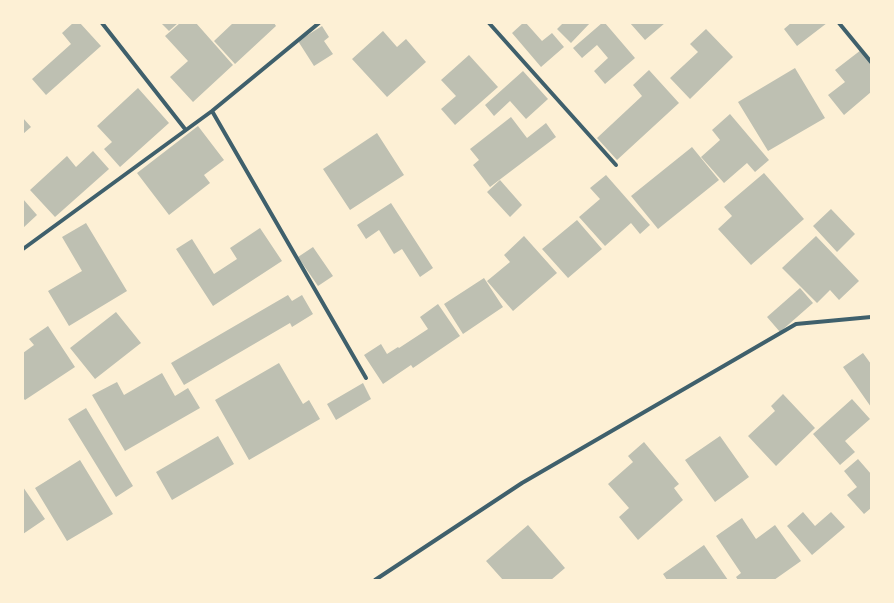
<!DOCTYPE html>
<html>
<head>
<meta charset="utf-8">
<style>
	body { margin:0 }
	#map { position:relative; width:894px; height:603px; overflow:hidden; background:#fdf0d5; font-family:Mulish,sans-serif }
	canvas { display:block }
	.frame { position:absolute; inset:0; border:24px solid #fdf0d5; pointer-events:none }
</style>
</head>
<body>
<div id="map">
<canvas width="894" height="603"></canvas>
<div class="frame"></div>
</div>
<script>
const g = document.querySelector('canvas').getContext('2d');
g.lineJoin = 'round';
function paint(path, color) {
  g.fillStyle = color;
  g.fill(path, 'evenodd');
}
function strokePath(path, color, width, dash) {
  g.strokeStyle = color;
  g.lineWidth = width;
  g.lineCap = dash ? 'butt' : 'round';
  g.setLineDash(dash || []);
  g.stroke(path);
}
const building = new Path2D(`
	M73,23h7l21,23 -55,49 -14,-16 39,-35 -9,-11z
	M161,23h17l-9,8z
	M180,23h16l37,42 -40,37 -23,-25 18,-16 -23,-25z
	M233,23h41l2,3 -41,38 -21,-23z
	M523,23h3l16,18 10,-8 12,14 -23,20 -29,-34z
	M563,23h27l-19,20 -14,-14z
	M602,23h3l30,35 -30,26 -11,-13 14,-13 -11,-13 -15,13 -9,-10z
	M630,23h35l-20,17z
	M791,23h36l-30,23 -13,-17z
	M322,26l7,11 -5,4 9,13 -19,12 -16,-25z
	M706,29l27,28 -43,42 -20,-21 28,-26 -8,-8z
	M383,31l14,16 9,-8 20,23 -39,35 -35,-38z
	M861,50l10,13v29l-27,23 -16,-20 17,-13 -10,-12z
	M469,55l29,32 -43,38 -14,-16 15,-13 -15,-16z
	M795,68l30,50 -57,33 -30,-49z
	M649,70l30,33 -62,57 -20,-22 45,-42 -9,-11z
	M523,71l25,28 -22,20 -16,-18 -16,15 -9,-11z
	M138,88l31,35 -49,44 -16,-18 8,-7 -15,-16z
	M730,114l39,46 -14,12 -8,-9 -23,20 -23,-26 19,-17 -8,-10z
	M511,117l16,21 19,-15 10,14 -66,50 -17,-22 6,-5 -9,-11z
	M23,118l8,9 -8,7z
	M198,126l26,34 -20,15 6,8 -41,32 -32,-42z
	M377,133l27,42 -54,35 -27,-41z
	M692,147l27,33 -61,49 -27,-33z
	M93,151l16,18 -54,48 -25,-27 37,-34 9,11z
	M764,173l40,46 -53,46 -33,-36 14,-13 -8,-9z
	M606,175l44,50 -10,9 -9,-11 -26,23 -26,-29 21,-18 -10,-11z
	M500,180l22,25 -12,12 -23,-25z
	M23,199l14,16 -14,13z
	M391,203l42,65 -13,9 -18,-28 -8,5 -15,-24 -13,9 -9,-14z
	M831,209l24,25 -18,18 -24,-26z
	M577,220l25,29 -34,29 -26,-29z
	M86,223l41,68 -58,35 -21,-35 34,-20 -20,-34z
	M260,228l22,33 -69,45 -37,-57 16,-10 22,35 23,-15 -7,-11z
	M524,236l33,37 -44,38 -26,-30 23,-19 -6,-7z
	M816,236l43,45 -20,19 -9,-10 -13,13 -35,-35z
	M313,247l20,29 -15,10 -20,-29z
	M484,278l19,29 -40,27 -19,-30z
	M800,288l13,15 -33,29 -13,-15z
	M288,295l4,6 10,-6 11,19 -21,13 -2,-4 -106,62 -13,-22z
	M438,304l22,32 -47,32 -2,-3 -28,19 -19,-29 17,-11 6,10 11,-7 1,1 29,-19 -8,-12z
	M116,312l25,31 -46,36 -25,-31z
	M48,326l27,41 -50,33 -2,-2v-45l11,-8 -5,-6z
	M863,353l8,11v43l-28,-40z
	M279,363l24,41 6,-4 11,19 -71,41 -34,-60z
	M162,373l13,23 13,-8 12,20 -75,43 -33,-56 25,-13 7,13z
	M363,383l8,16 -35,21 -9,-16z
	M783,394l32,34 -39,38 -28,-30 27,-25 -4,-5z
	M852,399l18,20 -25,22 10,11 -15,13 -27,-31z
	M86,408l47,78 -17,11 -48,-78z
	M218,436l16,28 -62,36 -16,-28z
	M720,436l29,41 -34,25 -30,-42z
	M644,442l35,42 -5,4 9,12 -45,40 -19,-23 10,-9 -21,-24 25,-22 -5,-6z
	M858,459l13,15v34l-7,6 -17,-19 10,-8 -13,-16z
	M80,460l33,54 -46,27 -32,-53z
	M23,487l22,32 -22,15z
	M803,512l12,14 16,-14 14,15 -33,28 -25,-29z
	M742,518l14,21 19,-14 26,36 -27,19h-36l-2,-3 5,-4 -25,-37z
	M528,525l37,43 -14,12h-48l-17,-19z
	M704,545l24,35h-61l-4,-6z`);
const minor = new Path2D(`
	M102,23l83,106
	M489,23l127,142
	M839,23l32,39
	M212,111l154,267
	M23,249l189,-138 107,-88
	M375,580l147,-97 274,-159 75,-7`);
paint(building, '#bec0b2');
strokePath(minor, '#3f606c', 4);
</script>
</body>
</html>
